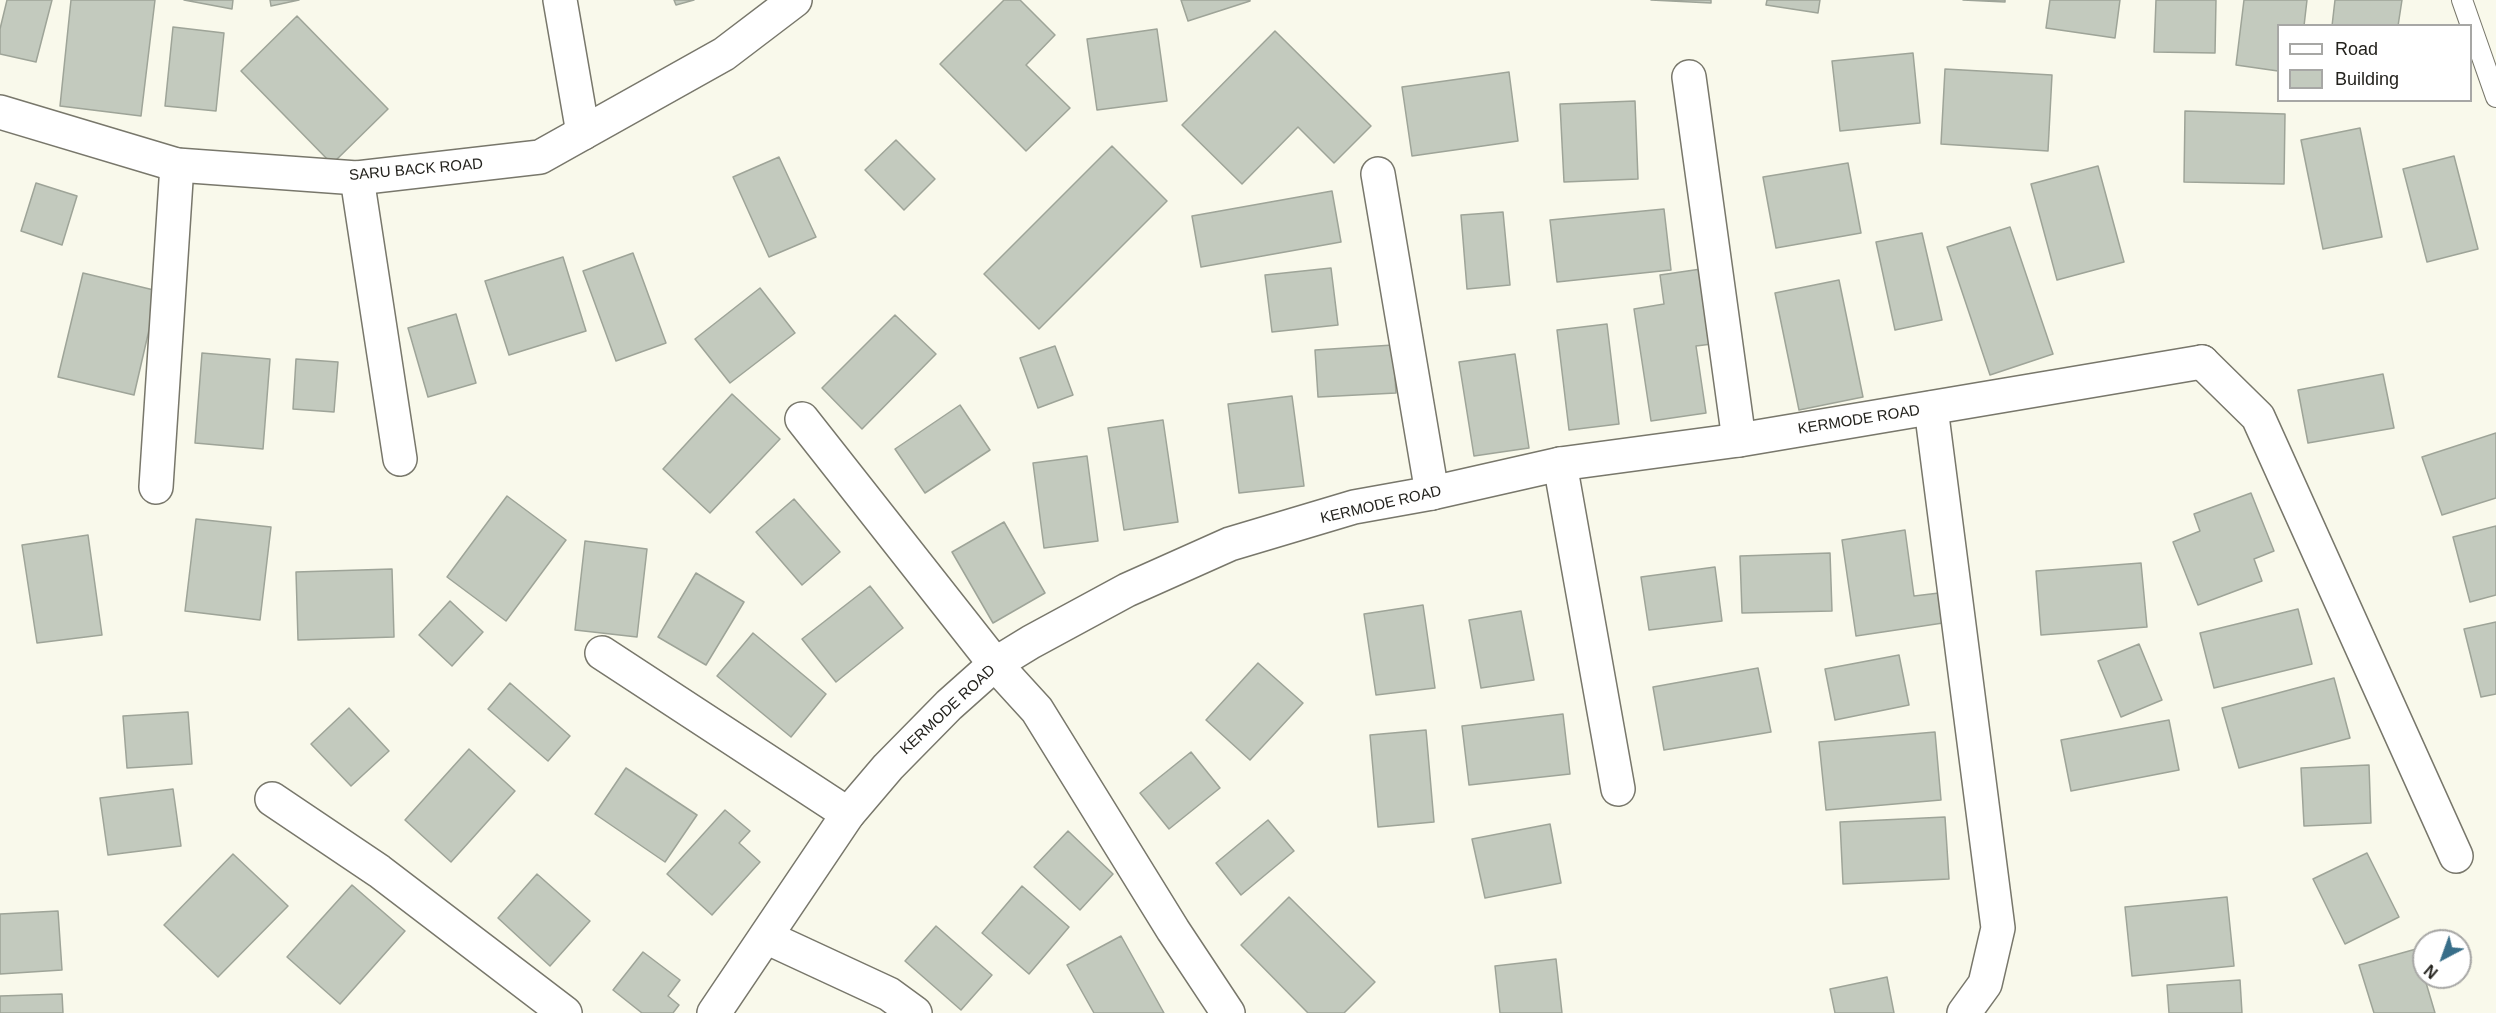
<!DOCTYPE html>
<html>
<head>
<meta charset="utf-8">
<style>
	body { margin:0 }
	#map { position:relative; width:2496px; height:1013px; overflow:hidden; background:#f9f9eb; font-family:Arial,sans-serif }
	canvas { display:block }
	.legend { position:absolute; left:2277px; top:24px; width:195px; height:78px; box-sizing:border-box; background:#fff; border:2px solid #a7a7a5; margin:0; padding:8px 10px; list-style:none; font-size:18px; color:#23221d }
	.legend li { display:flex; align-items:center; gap:12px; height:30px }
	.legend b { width:30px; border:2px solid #a7a7a5 }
	.north { position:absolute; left:2412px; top:929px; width:60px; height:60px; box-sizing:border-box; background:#fff; border:2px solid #a7a7a5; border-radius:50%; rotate:221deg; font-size:16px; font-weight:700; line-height:24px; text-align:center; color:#23221d }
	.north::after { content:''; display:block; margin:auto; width:21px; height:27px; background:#386e89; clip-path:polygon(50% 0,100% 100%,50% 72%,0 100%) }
</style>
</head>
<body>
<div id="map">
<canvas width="2496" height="1013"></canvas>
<ul class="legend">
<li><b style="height:8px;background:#fff"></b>Road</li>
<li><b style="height:16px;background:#c3cabe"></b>Building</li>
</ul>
<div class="north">N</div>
</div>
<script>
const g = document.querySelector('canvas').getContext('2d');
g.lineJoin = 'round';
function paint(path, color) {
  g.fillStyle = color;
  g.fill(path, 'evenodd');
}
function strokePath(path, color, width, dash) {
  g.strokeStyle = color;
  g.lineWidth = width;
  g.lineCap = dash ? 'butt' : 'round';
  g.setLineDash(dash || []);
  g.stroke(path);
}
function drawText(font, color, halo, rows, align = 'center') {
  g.font = font + ' Arial,sans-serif';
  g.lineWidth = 4.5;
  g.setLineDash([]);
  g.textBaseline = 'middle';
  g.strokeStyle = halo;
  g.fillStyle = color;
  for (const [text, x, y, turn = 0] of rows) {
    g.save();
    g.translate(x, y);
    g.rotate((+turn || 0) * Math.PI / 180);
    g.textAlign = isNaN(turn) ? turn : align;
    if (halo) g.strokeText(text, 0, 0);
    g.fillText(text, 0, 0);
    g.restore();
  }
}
const building = new Path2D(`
	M7,0h45l-16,62 -36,-8v-25z
	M71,0h84l-14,116 -81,-10z
	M184,0h49l-1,9z
	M270,0h29l-28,6z
	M674,0h20l-18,5z
	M1004,0h16l35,35 -29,30 44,43 -44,43 -86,-87z
	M1181,0h69v1l-62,20z
	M1651,0h60v3z
	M1767,0h53l-2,13 -52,-8z
	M1963,0h42v2z
	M2050,0h70l-5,38 -69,-10z
	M2156,0h60l-1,53 -61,-1z
	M2244,0h63l-3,26h-26v45l-42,-6z
	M2335,0h67l-4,26h-66z
	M297,16l91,93 -56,55 -91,-93z
	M173,27l51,6 -8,78 -51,-5z
	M1157,29l10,72 -70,9 -10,-71z
	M1275,31l96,95 -37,37 -36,-36 -56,57 -60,-59z
	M1913,53l7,70 -80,8 -8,-70z
	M1945,69l107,6 -4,76 -107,-7z
	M1509,72l9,69 -106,15 -10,-69z
	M1635,101l3,78 -74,3 -4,-78z
	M2185,111l100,3 -1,70 -100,-2z
	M2360,128l22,109 -59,12 -22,-109z
	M896,140l39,39 -31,31 -39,-40z
	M1112,146l55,55 -128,128 -55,-55z
	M2454,156l24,93 -51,13 -24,-93z
	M779,157l37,80 -47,20 -36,-80z
	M1848,163l13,70 -85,15 -13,-71z
	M2098,166l26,96 -67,18 -26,-96z
	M36,183l41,13 -15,49 -41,-14z
	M1332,191l9,51 -140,25 -9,-51z
	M1664,209l7,61 -114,12 -7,-62z
	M1503,212l7,73 -43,4 -6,-74z
	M2010,227l43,127 -63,21 -43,-128z
	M1922,233l20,87 -47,10 -19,-88z
	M633,253l33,90 -50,18 -33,-90z
	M563,257l23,74 -77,24 -24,-74z
	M1331,268l7,57 -66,7 -7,-57z
	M1701,269l11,75 -16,2 10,67 -55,8 -17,-112 30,-5 -4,-29z
	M83,273l75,18 -24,104 -76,-18z
	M1839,280l24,117 -64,13 -24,-117z
	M760,288l35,45 -65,50 -35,-44z
	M456,314l20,69 -48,14 -20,-69z
	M895,315l41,39 -74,75 -40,-41z
	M1607,324l12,100 -50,6 -12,-100z
	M1393,345l3,48 -78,4 -3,-47z
	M1055,346l18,49 -35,13 -18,-50z
	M202,353l68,6 -7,90 -68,-6z
	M1515,354l14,94 -55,8 -15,-94z
	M296,359l42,3 -4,50 -41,-3z
	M2383,374l11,54 -86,15 -10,-53z
	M732,394l48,45 -70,74 -47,-44z
	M1292,396l12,90 -65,7 -11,-89z
	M960,405l30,45 -65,43 -30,-44z
	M1163,420l15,102 -54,8 -16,-102z
	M2496,433v65l-54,17 -20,-58z
	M1087,456l11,85 -54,7 -11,-85z
	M2251,493l23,58 -20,8 8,22 -64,24 -25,-63 27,-11 -6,-17z
	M507,496l59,44 -60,81 -59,-44z
	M794,499l46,53 -38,33 -46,-53z
	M196,519l75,8 -11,93 -75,-9z
	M1004,522l41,71 -52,30 -41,-71z
	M2496,526v69l-26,7 -17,-65z
	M1905,530l9,66 25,-3 4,30 -87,13 -14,-96z
	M88,535l14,100 -65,8 -15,-98z
	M585,541l62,8 -10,88 -62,-7z
	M1830,553l2,58 -90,2 -2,-57z
	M2141,563l6,64 -106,8 -5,-64z
	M1715,567l7,54 -73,9 -8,-53z
	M392,569l2,68 -96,3 -2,-68z
	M696,573l48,29 -38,63 -48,-28z
	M870,586l33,42 -67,54 -34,-43z
	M450,601l33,31 -31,34 -33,-31z
	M1423,605l12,83 -59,7 -12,-81z
	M2298,609l14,55 -98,24 -14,-55z
	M1521,611l13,69 -53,8 -12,-68z
	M2496,622v72l-15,3 -17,-68z
	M753,633l73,61 -35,43 -74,-61z
	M2139,644l23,56 -41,17 -23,-56z
	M1899,655l10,50 -74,15 -10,-51z
	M1258,663l45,40 -53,57 -44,-40z
	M1758,668l13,64 -107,18 -11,-63z
	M2334,678l16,60 -111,30 -17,-60z
	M510,683l60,53 -22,25 -60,-52z
	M349,708l40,43 -38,35 -40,-42z
	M188,712l4,52 -65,4 -4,-52z
	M1563,714l7,60 -101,11 -7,-59z
	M2169,720l10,50 -108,21 -10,-51z
	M1426,730l8,92 -56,5 -8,-92z
	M1935,732l6,68 -115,10 -7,-68z
	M469,749l46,42 -64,71 -46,-42z
	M1191,752l29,36 -51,41 -29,-36z
	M2369,765l2,58 -67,3 -3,-58z
	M626,768l71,47 -32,47 -70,-48z
	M173,789l8,57 -73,9 -8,-57z
	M725,810l25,21 -11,12 21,19 -48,53 -45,-41z
	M1945,817l4,62 -106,5 -3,-62z
	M1268,820l26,31 -53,44 -25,-32z
	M1550,824l11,59 -76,15 -13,-59z
	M1068,831l45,43 -33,36 -46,-43z
	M2367,853l32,64 -54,27 -32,-65z
	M233,854l55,52 -70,71 -54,-52z
	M537,874l53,47 -40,45 -52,-48z
	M352,885l53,46 -65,73 -53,-47z
	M1022,886l47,41 -40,47 -47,-41z
	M1289,897l86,85 -31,31h-36l-67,-68z
	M2227,897l7,69 -102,10 -7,-69z
	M58,911l4,59 -62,4v-60z
	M936,926l56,49 -31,35 -56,-49z
	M1121,936l43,77h-70l-27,-48z
	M2416,949l19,64h-61l-15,-48z
	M643,952l37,28 -12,16 11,9 -6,8h-31l-29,-23z
	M1556,959l6,54h-62l-5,-47z
	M1887,977l7,36h-59l-5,-24z
	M2240,980l2,33h-73l-2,-28z
	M62,994l1,19h-63v-17z`);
const service = new Path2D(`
	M2462,0l34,97`);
const minor = new Path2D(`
	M560,0l23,133
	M1689,77l50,363
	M1378,174l54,319
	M357,178l43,281
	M2202,362l56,55 198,439
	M1931,408l67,520 -13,56 -21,29
	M802,419l193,245 42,46 136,220 55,83
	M1560,464l58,325
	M156,487l21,-322
	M602,653l246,161
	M272,799l107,72 186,142
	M766,937l123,57 26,19`);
const tertiary = new Path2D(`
	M714,1013l134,-199 40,-47 61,-62 46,-41 36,-22 96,-52 103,-46 124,-37 78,-14 128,-29 179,-24 463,-78`);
const secondary = new Path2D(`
	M0,112l177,53 180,13 183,-21 184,-103 71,-54`);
const streetNames = [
	["SARU BACK ROAD",416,170,-5],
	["KERMODE ROAD",1859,420,-9],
	["KERMODE ROAD",1381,505,-13],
	["KERMODE ROAD",948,710,-43]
];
paint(building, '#c3cabe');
strokePath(building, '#9ea498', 1.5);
strokePath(service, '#78776b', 22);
strokePath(minor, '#78776b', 36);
strokePath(tertiary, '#78776b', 36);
strokePath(secondary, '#78776b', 36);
strokePath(service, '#fff', 20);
strokePath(minor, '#fff', 33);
strokePath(tertiary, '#fff', 33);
strokePath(secondary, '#fff', 33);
drawText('15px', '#23221d', '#fff', streetNames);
</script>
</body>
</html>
